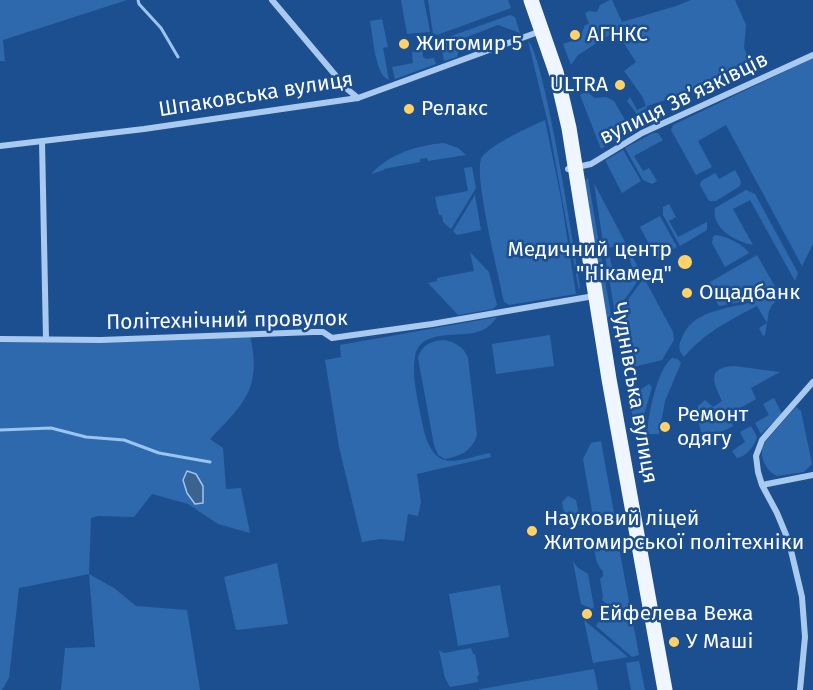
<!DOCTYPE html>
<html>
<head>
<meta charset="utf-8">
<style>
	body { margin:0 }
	canvas { display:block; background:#1b4f8f }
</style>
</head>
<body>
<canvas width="813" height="690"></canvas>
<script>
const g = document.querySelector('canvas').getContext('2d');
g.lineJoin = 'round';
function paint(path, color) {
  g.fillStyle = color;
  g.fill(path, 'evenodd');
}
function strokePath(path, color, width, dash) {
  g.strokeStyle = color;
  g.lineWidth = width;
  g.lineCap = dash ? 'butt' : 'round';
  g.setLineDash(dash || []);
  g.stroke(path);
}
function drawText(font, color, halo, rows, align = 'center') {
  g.font = font + ' "Fira Sans",sans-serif';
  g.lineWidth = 5;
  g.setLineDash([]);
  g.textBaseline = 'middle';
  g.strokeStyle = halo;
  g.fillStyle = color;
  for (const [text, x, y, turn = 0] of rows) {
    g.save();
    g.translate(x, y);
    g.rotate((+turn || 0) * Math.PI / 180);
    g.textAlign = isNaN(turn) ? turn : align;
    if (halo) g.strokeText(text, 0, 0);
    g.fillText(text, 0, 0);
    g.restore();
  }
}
const green = new Path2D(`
	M0,0h127l-124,40 2,21h-5z
	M401,0h23l6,32 -23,2z
	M428,0h80l3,8 -74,27 -4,-2z
	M610,0h2l10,22 54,-16 15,-6h44l11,25 -2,23 10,24 -107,34v2l-6,3 4,7 12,-6 -2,11 -10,2 -18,-24 3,-4 7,13 9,-4 -4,-10 -18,-25 12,-9 -20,-31 -38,24 -7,10 -8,-21 17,-6 5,-13 4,-1 -4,-11 4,-2 8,1 3,-7z
	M510,15l5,2 5,16 -22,-8 -36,14 -5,18 -13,4 -4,-21z
	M382,19l6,28 -5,1 6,32c-14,-4 -16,-44 -19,-59z
	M528,41c16,12 47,213 52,245l-1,5 -30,-164z
	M422,50l1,7 3,2 8,-1 2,6 -41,15 -3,-12 21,-4 -1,-11z
	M813,58v186l-11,22 -76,-141 -28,16 14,26 -16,8 -25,-45 2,-5z
	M586,91l9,7 11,-1 8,4 14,24 -3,10 -24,14 -21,-54z
	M545,120l16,78 15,96 -67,11 -5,-3c-4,-22 -32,-131 -22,-145 10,-13 47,-30 63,-37z
	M653,133h5l5,7 -29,16 9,15 6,-3 8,13 -5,3 -9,-4 -18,-32z
	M444,143l14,5 8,7 -38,6 -1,-3 -7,1v3l-36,7v1l-13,4c18,-20 47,-29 73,-31z
	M623,150l18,31 -19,12 -16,-31v-2z
	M472,167l4,21 -25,41 -8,-7 -1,-7h-3l-4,-18 33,-6 -4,-23z
	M735,170l6,11 -1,5 -24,15h-7l-9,-16 1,-4 14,-8 4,6z
	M588,178l22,131 1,10h-5l-22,-138z
	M594,183l32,61 -22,5z
	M746,190l9,4 43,79 -3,8 -45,-81 -17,9 20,36c-16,-3 -42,-16 -38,-37z
	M475,195l6,35 -24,5 -4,-4z
	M669,204l7,13 -7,4 9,16 29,-15v8l-27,16 -17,-31v-8z
	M660,216l17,31 -20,12 -17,-32z
	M715,235c11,1 28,9 34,18l-24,14 -13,-24 1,-6z
	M627,250h2l13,25 -27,38 -10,-58 4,-1 4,18 7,4 12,-9z
	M470,252l19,20 8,33 -4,4 -35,6 -30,-32 9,-2v-3l37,-7z
	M757,255l20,35 -11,1 -16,9 -31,6 -7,-12 3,-2 -5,-10z
	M644,278l29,54 1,8 -12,20 -37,9 -10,-52z
	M787,290l-15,15 -3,6 -4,24 -2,1 -4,-8 8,-5 -10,-17c-27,14 -53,27 -73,51 -5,-5 -6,-10 -3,-17 10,-30 46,-31 71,-38 6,-2 10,-7 16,-9 6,-2 13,-2 19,-3z
	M497,317c-4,5 -8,10 -14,13 -21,10 -63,-4 -68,27 -4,21 5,53 9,74 12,43 32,29 66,22l1,4 -74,17 4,28 -3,14 -10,-2 -4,27 -24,-2 -18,3 -23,-95 -14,-87 16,-3 -1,-12z
	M250,335c12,53 -5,68 -40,104l13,9 3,41 15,-1 9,45 -32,-9 -30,-20 -36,-10 -18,23 -36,-1 -7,2 -2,56 25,14 22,18 51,4 13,80h-139l4,-42 30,-1 -6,-73 -70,14 -10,90 -7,12h-2v-351z
	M550,335l4,31 -58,8 -4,-30z
	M444,340c11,2 20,7 24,18l9,77c-5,16 -16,21 -32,24l-7,-4 -4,-10 -16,-87c4,-14 14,-17 26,-18z
	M672,358l6,1 3,4 -16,38 -6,33h-12c1,-18 10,-65 25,-76z
	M734,366l46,6 -29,16 5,11 -28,16 5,11 -29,15 -5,-17 -1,-18 7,-6 8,7 9,-6c-8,-18 -17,-33 12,-35z
	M649,384l3,3 -9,31 -9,6 -5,-27z
	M774,398l8,16 -21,20 -6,-11 14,-8 -6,-11z
	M796,407l5,4 11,53 -8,8 -27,4c-11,-5 -17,-18 -15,-31z
	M751,426l6,11c-2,9 -11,20 -20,21l-5,-7 13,-9 -5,-10z
	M601,441l14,78 -21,3 -11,-63 8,-16z
	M568,496l8,4 4,19 6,5 -19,4 -5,-26z
	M617,537l22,118 -7,2 -36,-31 12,-21 -6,-5 1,-4 -3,-17 3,-3v-5c-8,-6 -8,-20 -10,-29z
	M573,561l4,6 11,7 6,33 -2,2 -11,-5z
	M277,563l11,61 -52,6 -12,-53z
	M500,585l9,52 -51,9 -9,-52z
	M584,620l44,37 -35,6z
	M471,648l2,6h2l4,21 -2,1 1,6 -28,5 -5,-9 -6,-28 5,3z
	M639,661l6,29h-14l-5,-27z
	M594,669l4,21h-120l3,-1z`);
const water = new Path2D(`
	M187,471l9,3 7,12v17l-8,1 -8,-11 -4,-13z`);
const stream = new Path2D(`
	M138,0l1,4 22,24 17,29
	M0,430l51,-2 35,9 38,3 35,13 51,9`);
const street = new Path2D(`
	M272,0l75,89 11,9
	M42,141l4,198
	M0,146l144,-17 214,-31 183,-67
	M568,169l23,-5 51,-31 171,-78
	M0,339l101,1 212,-8h10l9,6 100,-14 162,-28
	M762,485l51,-10
	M800,690l5,-53 -3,-40 -13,-55 -12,-29 -15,-28 -4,-13 -2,-16 6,-16 51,-58`);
const primary = new Path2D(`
	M531,0l25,72 13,56 40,251 56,311`);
const markers = [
	[575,35,6,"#ffd166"],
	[404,44,6,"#ffd166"],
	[620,85,6,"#ffd166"],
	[409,109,6,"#ffd166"],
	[685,262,8,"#ffd166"],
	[687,293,6,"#ffd166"],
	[665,427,6,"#ffd166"],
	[532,531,6,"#ffd166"],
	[587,614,6,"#ffd166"],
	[674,642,6,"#ffd166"]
];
const poiNames = [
	["АГНКС",587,35],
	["Житомир 5",416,44],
	["ULTRA",608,85,"right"],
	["Релакс",421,109],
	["Медичний центр",672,250,"right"],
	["\"Нікамед\"",672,274,"right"],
	["Ощадбанк",699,293],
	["Ремонт",677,415],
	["одягу",677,439],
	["Науковий ліцей",544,519],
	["Житомирської політехніки",544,543],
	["Ейфелева Вежа",599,614],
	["У Маші",686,642]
];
const streetNames = [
	["Шпаковська вулиця",256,95,-9],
	["вулиця Звʼязківців",684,99,-26],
	["Політехнічний провулок",227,321,-1],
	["Чуднівська вулиця",634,393,80]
];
paint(green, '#2e69ad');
paint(water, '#3c6290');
strokePath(water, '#9cc4f0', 1.5);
strokePath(stream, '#9cc4f0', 3);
strokePath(street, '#a9c9ee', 6);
strokePath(primary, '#f0f6ff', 15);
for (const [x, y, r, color] of markers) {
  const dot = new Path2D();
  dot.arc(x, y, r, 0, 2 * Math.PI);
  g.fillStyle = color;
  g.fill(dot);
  strokePath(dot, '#1b4f8f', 2);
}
drawText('21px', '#fff', '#1b4f8f', poiNames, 'left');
drawText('21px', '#fff', '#1b4f8f', streetNames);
</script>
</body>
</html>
